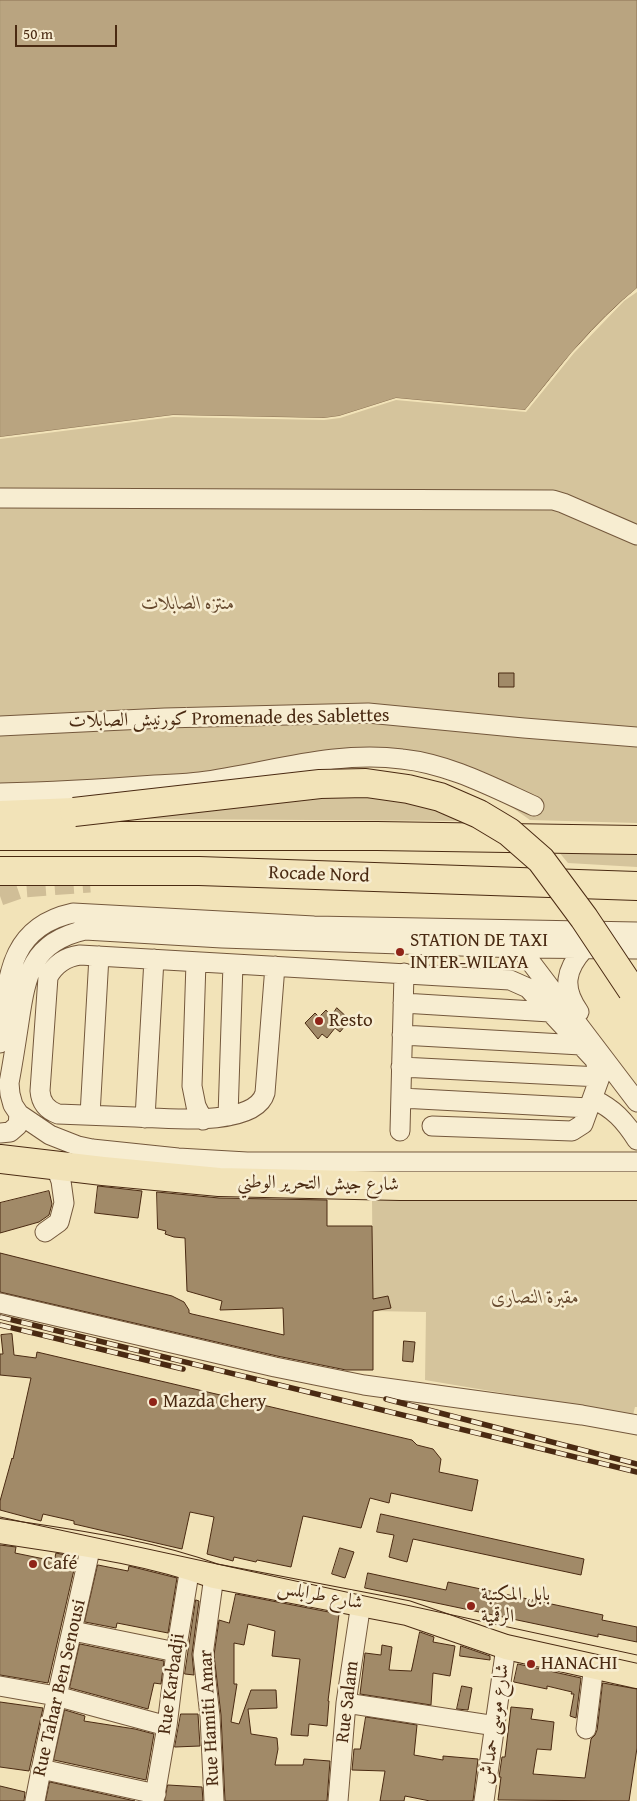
<!DOCTYPE html>
<html>
<head>
<meta charset="utf-8">
<style>
	body { margin:0 }
	#map { position:relative; width:637px; height:1801px; overflow:hidden; background:#f2e3b8; font-family:"Gentium Book Plus",serif }
	canvas { display:block }
	.scale { position:absolute; left:15px; top:25px; width:102px; height:22px; box-sizing:border-box; border:2px solid #4a2a12; border-top:0; padding-left:6px; font-size:15px; line-height:18px; white-space:nowrap; color:#4a2a12; -webkit-text-stroke:4px #f7edd1; paint-order:stroke }
</style>
</head>
<body>
<div id="map">
<canvas width="637" height="1801"></canvas>
<div class="scale">50 m</div>
</div>
<script>
const g = document.querySelector('canvas').getContext('2d');
g.lineJoin = 'round';
function paint(path, color) {
  g.fillStyle = color;
  g.fill(path, 'evenodd');
}
function strokePath(path, color, width, dash) {
  g.strokeStyle = color;
  g.lineWidth = width;
  g.lineCap = dash ? 'butt' : 'round';
  g.setLineDash(dash || []);
  g.stroke(path);
}
function drawText(font, color, halo, rows, align = 'center') {
  g.font = font + ' "Gentium Book Plus",Amiri,serif';
  g.lineWidth = 5;
  g.setLineDash([]);
  g.textBaseline = 'middle';
  g.strokeStyle = halo;
  g.fillStyle = color;
  for (const [text, x, y, turn = 0] of rows) {
    g.save();
    g.translate(x, y);
    g.rotate((+turn || 0) * Math.PI / 180);
    g.textAlign = isNaN(turn) ? turn : align;
    if (halo) g.strokeText(text, 0, 0);
    g.fillText(text, 0, 0);
    g.restore();
  }
}
const green = new Path2D(`
	M637,288v535l-107,-3 -31,-22 -62,-27 -66,-9 -371,44v-369l157,-21 239,-18 176,-46z
	M323,796h75l79,25 -330,-2v-4z
	M553,845l84,3v19l-69,-4z
	M372,1198l265,1v208h-2l-2,8 -208,-35 1,-68 -53,-1z`);
const water = new Path2D(`
	M0,0h637v288c-44,35 -78,79 -112,122l-129,-12 -57,18 -15,2 -151,-3 -173,22z`);
const pier = new Path2D(`
	M637,288v4l-13,9 -50,52 -48,59 -130,-12 -56,18 -16,2 -151,-3 -173,22v-2l173,-22 151,3 15,-2 57,-18 129,12 47,-58 51,-52z`);
const building = new Path2D(`
	M499,673h15v14h-15z
	M337,1008l13,12 -10,12 -5,-4 -8,10 -5,-4 -4,5 -13,-16 10,-10 4,4 7,-7 5,6z
	M98,1186l44,5 -4,27 -43,-5z
	M49,1191l3,13 -3,11 -10,7 -39,11v-30z
	M157,1192l62,6 108,2v26h45l1,73 15,-3 3,12 -18,3v59h-27l-69,-14 -277,-64v-39l172,43 12,6 5,8v3l3,1 92,21 -1,-27 -63,2 2,-9 -35,-10 -2,-53 -11,-1 -9,-3 1,-3 -8,-2z
	M12,1334l2,21 22,3 1,-6 375,88 5,5 16,4 8,10 -2,13 39,8 -6,31 -81,-18 -2,10 -19,-5 -9,30 -58,-12 -12,51 -34,-7 -1,2 -22,-5 -1,4 -26,-7 7,-37 -24,-5 -8,37 -108,-25v-3l-31,-7 -2,7 -41,-11v-9l12,-43 1,1 18,-81 -31,-3v-21h3l-2,-19z
	M404,1341l11,1 -2,20 -10,-1z
	M381,1514l203,45 -3,16 -168,-36 -6,23 -18,-5 5,-22 -17,-3z
	M0,1545l16,2 -1,6 39,8 2,-8 18,4 -1,3 3,1 -28,122 -48,-8z
	M340,1548l14,4 -9,26 -13,-4z
	M98,1565l30,6 1,-5 48,12 -9,55 -51,-10 -1,5 -31,-6z
	M368,1573l78,17 2,-8 155,33 -1,5 35,7v15l-39,-8v3l-233,-49z
	M236,1594l103,20 -11,87h1l-2,25 -18,-2 -1,12 -17,-1 9,-76 -28,-3 3,-25 -27,-7 -4,21 -10,-2v41h3l-6,38 8,2 12,-34h25l1,18 -29,1 3,25 26,4 1,11 -3,16h28l1,-6 26,2 -3,40h-102l-4,-86 -7,-60 5,-35 10,3z
	M196,1600l3,1 -7,53 2,21 -9,-1z
	M420,1632l14,5 -1,5 22,4 -5,30 -17,-3 -2,32 -71,-11 5,-41 16,2 1,-10 10,2 -3,23 22,1z
	M80,1644l84,17 -3,23 -7,-1 -6,26 -78,-21z
	M461,1646l29,10v4l-30,-4z
	M518,1664l63,14 -5,40 -6,-2 4,-22h-3l1,-2 -25,-6v3l-33,-7z
	M603,1683l34,6v59l-8,53 -131,-1 3,-23h-2l3,-20h3l6,-50 22,2 -2,10 23,3 -3,28 -14,-1 -4,25 52,4 6,-39 4,-4 2,-5z
	M462,1686l10,2 -4,22 -11,-1z
	M0,1702l43,6 -14,63 -29,-4z
	M65,1710l20,6 -1,5 51,8 19,5 -8,46 -92,-20z
	M181,1714h17l2,32 -25,1z
	M366,1717l51,8 -3,30 29,5v-4l35,3 -5,42h-43l-25,-5 -1,5h-24l5,-30 -33,-1 2,-21h6z
	M50,1782l85,19h-89z
	M168,1785l34,2 1,14h-38z
	M0,1786l25,6 -1,9h-24z`);
const minorTunnel = new Path2D(`
	M0,896l23,-8 67,-5`);
const minor = new Path2D(`
	M0,498l553,2 10,3 74,32
	M0,726l165,-8 203,-5 156,15 113,9
	M0,793c52,-1 103,-4 155,-8 15,-1 30,-1 45,-3 68,-9 134,-32 202,-23 47,5 90,28 132,47
	M520,948l117,154
	M196,962l-4,124 4,20 7,14
	M275,966l-10,127c-10,35 -102,25 -130,24 -26,-1 -51,-2 -77,-3 -11,-4 -17,-11 -18,-23l8,-114c7,-13 17,-20 32,-22l430,25 18,8 67,72 5,17 -17,47 -11,7 -140,-5
	M403,1003l147,9
	M579,1012c-17,-24 -14,-42 5,-63
	M402,1035l179,10
	M0,1043c8,-57 4,-115 73,-130l241,13 323,6
	M401,1067l199,10
	M401,1098l188,10
	M593,1099c21,10 31,21 44,41
	M13,1105l-3,-11 -1,-11c4,-21 7,-41 10,-61 7,-48 13,-80 66,-92l137,8 298,10 117,1
	M19,1114l31,21 28,11 14,3 86,9 69,4h390
	M90,1115l9,-159
	M228,1116l5,-152
	M145,1118l9,-159
	M400,1131l4,-158
	M0,1133l10,-1 8,-7 1,-11 -6,-9
	M45,1232l14,-10 5,-19 -3,-22 -6,-16
	M0,1303l275,64 89,18 218,30 55,10
	M214,1576l-11,79 7,61 4,85
	M73,1631l103,21
	M0,1686l56,10 111,30
	M346,1703l150,23
	M586,1729l8,-64
	M41,1769l115,25
	M35,1801c16,-86 38,-171 56,-256
	M154,1801l13,-75 9,-74 14,-85
	M338,1801l8,-98 15,-100
	M484,1801l22,-154`);
const major = new Path2D(`
	M0,1531c71,11 146,20 214,45l193,37 99,34 131,29`);
const highway = new Path2D(`
	M0,815l74,-3
	M0,836h377l260,4
	M0,871h199l438,15
	M0,1159l103,12 116,11 181,4h237`);
const tram = new Path2D(`
	M0,1517l637,138`);
const rail = new Path2D(`
	M0,1317l637,155
	M0,1325l183,44
	M386,1399l251,65`);
const highwayBridge = new Path2D(`
	M74,812l246,-28 46,-1 42,6 32,8 39,17 30,18 32,28 43,58 48,72`);
const markers = [
	[400,952,5,"#8f2418"],
	[319,1021,5,"#8f2418"],
	[153,1402,5,"#8f2418"],
	[33,1564,5,"#8f2418"],
	[471,1606,5,"#8f2418"],
	[531,1664,5,"#8f2418"]
];
const parkNames = [
	["منتزه الصابلات",188,604],
	["مقبرة النصارى",535,1298]
];
const streetNames = [
	["كورنيش الصابلات Promenade des Sablettes",229,719,-1],
	["Rocade Nord",319,875,2],
	["شارع جيش التحرير الوطني",318,1184,1],
	["شارع طرابلس",320,1596,11],
	["Rue Karbadji",172,1684,-82],
	["Rue Tahar Ben Senousi",60,1688,-77],
	["Rue Salam",348,1702,-83],
	["Rue Hamiti Amar",210,1718,-93],
	["شارع موسى حمداش",495,1724,-82]
];
const poiNames = [
	["STATION DE TAXI",410,941],
	["INTER-WILAYA",410,963],
	["Resto",329,1021],
	["Mazda Chery",163,1402],
	["Café",43,1564],
	["بابل المكتبة",481,1595],
	["الرقمية",481,1617],
	["HANACHI",541,1664]
];
paint(green, '#d5c49c');
paint(water, '#b9a480');
strokePath(water, '#8d7354', 1);
paint(pier, '#f2e3b8');
paint(building, '#a18a68');
strokePath(building, '#4a2a12', 1);
strokePath(minorTunnel, '#d0be97', 19, [19, 9]);
strokePath(minor, '#74583c', 21);
strokePath(major, '#4a2a12', 26);
strokePath(highway, '#4a2a12', 30);
strokePath(minor, '#f7edd1', 19);
strokePath(major, '#f2e3b8', 24);
strokePath(highway, '#f2e3b8', 28);
strokePath(tram, '#4a2a12', 1);
strokePath(rail, '#4a2a12', 5.5);
strokePath(rail, '#f7edd1', 4, [11]);
strokePath(highwayBridge, '#4a2a12', 30, []);
strokePath(highwayBridge, '#f2e3b8', 28);
for (const [x, y, r, color] of markers) {
  const dot = new Path2D();
  dot.arc(x, y, r, 0, 2 * Math.PI);
  g.fillStyle = color;
  g.fill(dot);
  strokePath(dot, '#f7edd1', 2);
}
drawText('italic 19px', '#66492e', '#f7edd1', parkNames);
drawText('19px', '#4a2a12', '#f7edd1', streetNames);
drawText('19px', '#4a2a12', '#f7edd1', poiNames, 'left');
</script>
</body>
</html>
